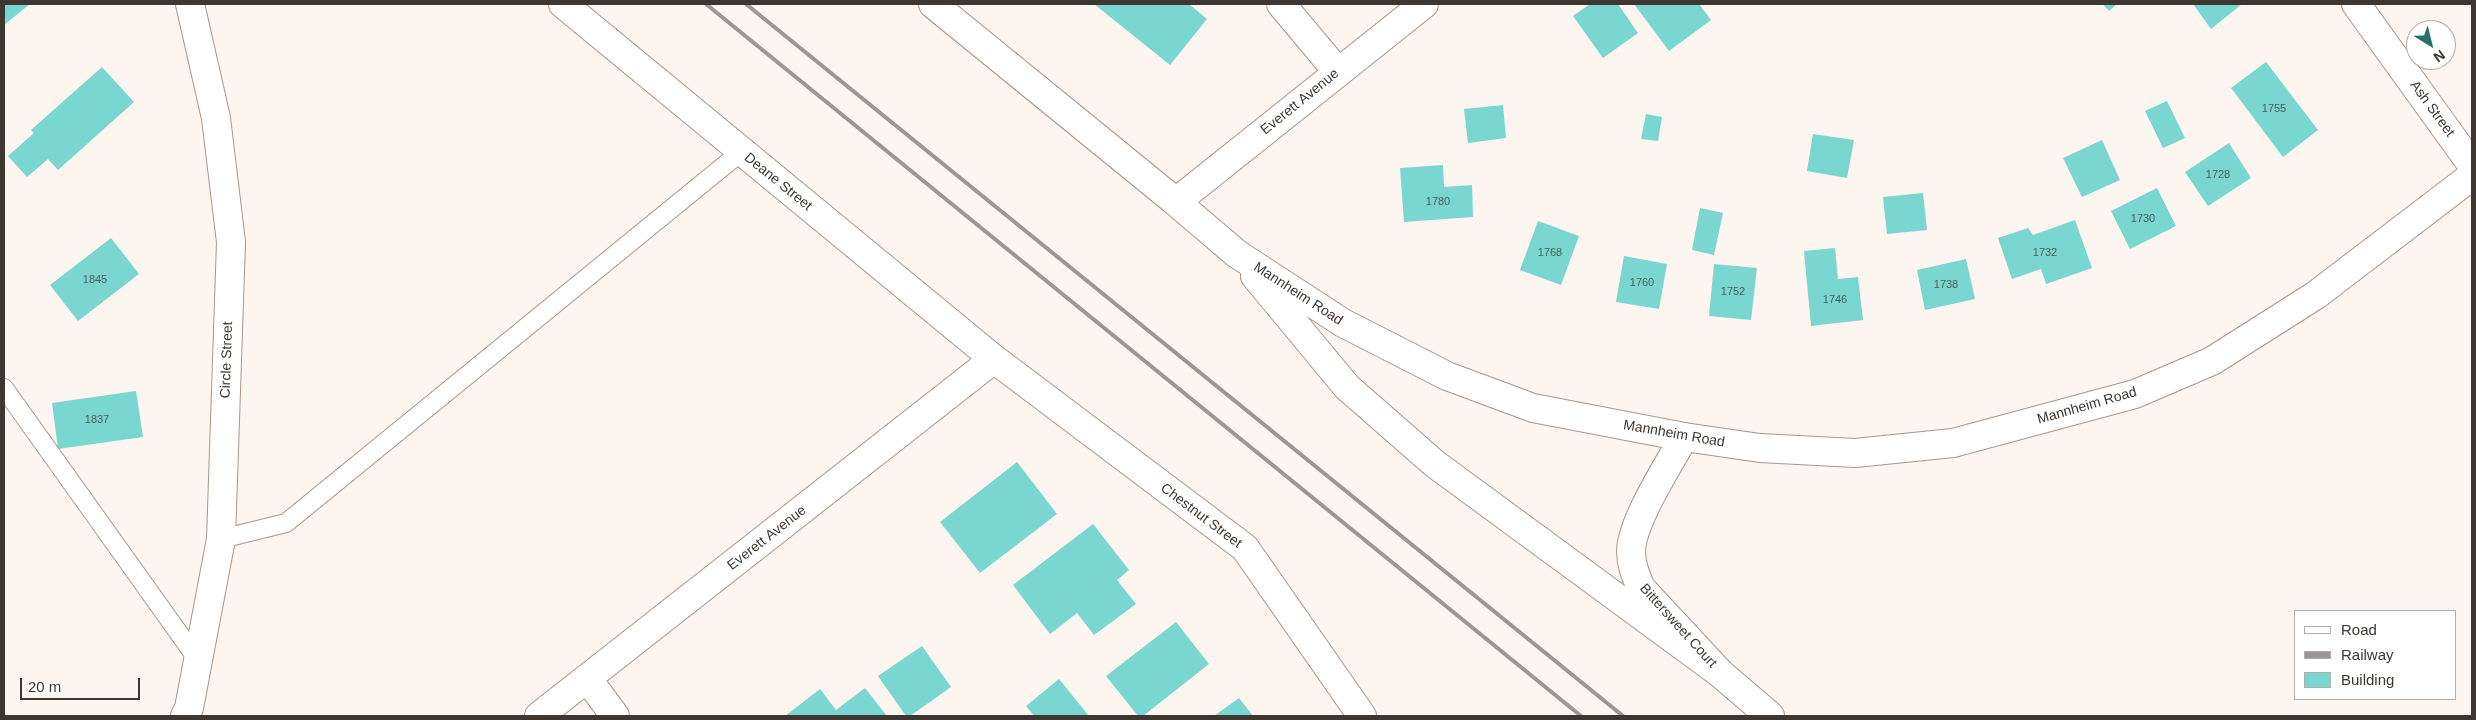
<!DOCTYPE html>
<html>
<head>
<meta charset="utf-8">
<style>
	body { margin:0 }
	#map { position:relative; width:2476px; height:720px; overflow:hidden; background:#fcf5f0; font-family:Arial,sans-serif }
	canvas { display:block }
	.frame { position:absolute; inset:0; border:5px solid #3d3631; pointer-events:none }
	.legend { position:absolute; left:2294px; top:610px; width:162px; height:90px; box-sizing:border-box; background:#fff; border:1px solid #b1afad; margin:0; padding:6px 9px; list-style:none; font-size:15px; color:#3d3631 }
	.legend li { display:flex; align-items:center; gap:10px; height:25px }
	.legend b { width:25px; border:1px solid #b1afad }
	.north { position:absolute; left:2406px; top:20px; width:50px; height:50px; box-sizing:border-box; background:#fff; border:1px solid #b1afad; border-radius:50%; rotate:144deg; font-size:14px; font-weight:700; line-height:20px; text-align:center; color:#3d3631 }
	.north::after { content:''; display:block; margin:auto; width:18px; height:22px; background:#25706c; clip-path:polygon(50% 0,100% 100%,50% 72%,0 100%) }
	.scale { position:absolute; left:20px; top:678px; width:120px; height:22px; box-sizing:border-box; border:2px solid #3d3631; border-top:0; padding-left:6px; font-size:15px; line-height:18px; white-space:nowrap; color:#3d3631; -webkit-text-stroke:4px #fff; paint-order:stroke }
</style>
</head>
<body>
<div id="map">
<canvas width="2476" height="720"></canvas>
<div class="frame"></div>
<ul class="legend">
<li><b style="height:6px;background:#fff"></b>Road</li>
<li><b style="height:6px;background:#9d9691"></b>Railway</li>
<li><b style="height:14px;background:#79d6d1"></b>Building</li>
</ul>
<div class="north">N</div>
<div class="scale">20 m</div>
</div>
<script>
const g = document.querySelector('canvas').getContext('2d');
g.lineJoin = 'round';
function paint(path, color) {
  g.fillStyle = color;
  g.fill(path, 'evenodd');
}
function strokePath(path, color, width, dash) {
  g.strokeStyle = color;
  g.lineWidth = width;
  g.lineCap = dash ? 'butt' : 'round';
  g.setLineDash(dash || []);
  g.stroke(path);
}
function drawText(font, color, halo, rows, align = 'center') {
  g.font = font + ' Arial,sans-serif';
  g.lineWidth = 4.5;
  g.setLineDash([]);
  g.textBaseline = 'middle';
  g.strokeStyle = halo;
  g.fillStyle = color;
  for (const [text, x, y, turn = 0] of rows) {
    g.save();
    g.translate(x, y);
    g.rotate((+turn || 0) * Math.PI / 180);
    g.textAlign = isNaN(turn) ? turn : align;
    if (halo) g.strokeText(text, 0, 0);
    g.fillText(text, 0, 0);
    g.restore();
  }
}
const building = new Path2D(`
	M4,4h26l-26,21z
	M1094,4h95l18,15 -37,46z
	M1590,4h28l20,29 -35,25 -30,-42z
	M1634,4h65l12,16 -42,31z
	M2103,4h14l-8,7z
	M2193,4h49l-31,25z
	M2266,62l52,68 -35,27 -52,-69z
	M102,67l32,35 -76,68 -10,-11 -21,18 -19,-21 26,-23 -3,-3z
	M2167,101l18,37 -22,10 -18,-37z
	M1503,105l3,33 -38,5 -4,-34z
	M1646,114l16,3 -4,24 -17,-2z
	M1813,134l41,6 -7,38 -40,-7z
	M2102,140l18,40 -38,17 -19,-39z
	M2229,143l22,35 -43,28 -23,-34z
	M1443,165l1,22 28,-2 1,32 -69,5 -4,-54z
	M2157,188l19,38 -46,23 -19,-38z
	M1923,193l4,37 -40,4 -4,-37z
	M1700,208l23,5 -9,42 -22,-5z
	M2075,220l17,48 -46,16 -5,-15 -29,10 -14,-41 30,-10 5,7z
	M1538,221l41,15 -18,49 -41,-15z
	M111,238l28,36 -61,47 -28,-36z
	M1835,248l3,31 20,-2 5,43 -52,6 -7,-75z
	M1624,256l43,8 -8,45 -43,-7z
	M1966,259l9,40 -50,11 -8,-40z
	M1714,264l43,4 -6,52 -42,-4z
	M136,391l7,46 -85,12 -6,-46z
	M1017,462l40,52 -77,59 -40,-51z
	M1093,524l36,46 -12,10 19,24 -42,31 -17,-22 -27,21 -37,-49z
	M1176,622l33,42 -66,52h-5l-32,-40z
	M922,646l29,41 -41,29h-4l-28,-40z
	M1059,679l30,37h-55l-8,-10z
	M865,688l22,28h-102l35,-27 16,21z
	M1239,698l14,18h-39z`);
const service = new Path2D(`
	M4,388l194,272
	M221,539l65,-16 455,-371`);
const minor = new Path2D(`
	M563,4l431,355 251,189 117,168
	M1281,4l57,68
	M2356,4l116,161
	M1176,202l248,-198
	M1684,437c-15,27 -52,84 -53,114 0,14 5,25 10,37l80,86 49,42
	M587,678l28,38
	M185,716l4,-8 32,-169 10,-297 -15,-124 -26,-114
	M539,716l455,-357`);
const primary = new Path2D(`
	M933,4l243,198 61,52 106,69 104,53 86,32 151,29 76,11 95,5 98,-10 182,-49 77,-33 104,-66 156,-119
	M1255,276l92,111 88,77 286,210`);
const rail = new Path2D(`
	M706,4l875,712
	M746,4l877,712`);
const numberNames = [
	["1755",2274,109],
	["1728",2218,175],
	["1780",1438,202],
	["1730",2143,219],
	["1768",1550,253],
	["1732",2045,253],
	["1845",95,280],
	["1760",1642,283],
	["1738",1946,285],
	["1752",1733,292],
	["1746",1835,300],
	["1837",97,420]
];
const streetNames = [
	["Everett Avenue",1300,102,-39],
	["Ash Street",2432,109,54],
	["Deane Street",778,182,39],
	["Mannheim Road",1298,294,33],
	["Circle Street",227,360,-88],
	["Mannheim Road",2087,406,-16],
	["Mannheim Road",1674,434,10],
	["Chestnut Street",1201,516,37],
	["Everett Avenue",767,538,-38],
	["Bittersweet Court",1678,626,48]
];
paint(building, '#79d6d1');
strokePath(service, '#a8978b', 20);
strokePath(minor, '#a8978b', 30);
strokePath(primary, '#a8978b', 30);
strokePath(service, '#fff', 18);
strokePath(minor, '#fff', 28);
strokePath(primary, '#fff', 28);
strokePath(rail, '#9d9691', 4);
drawText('11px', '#4c5e59', null, numberNames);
drawText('14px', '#3d3631', '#fff', streetNames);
</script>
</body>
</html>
